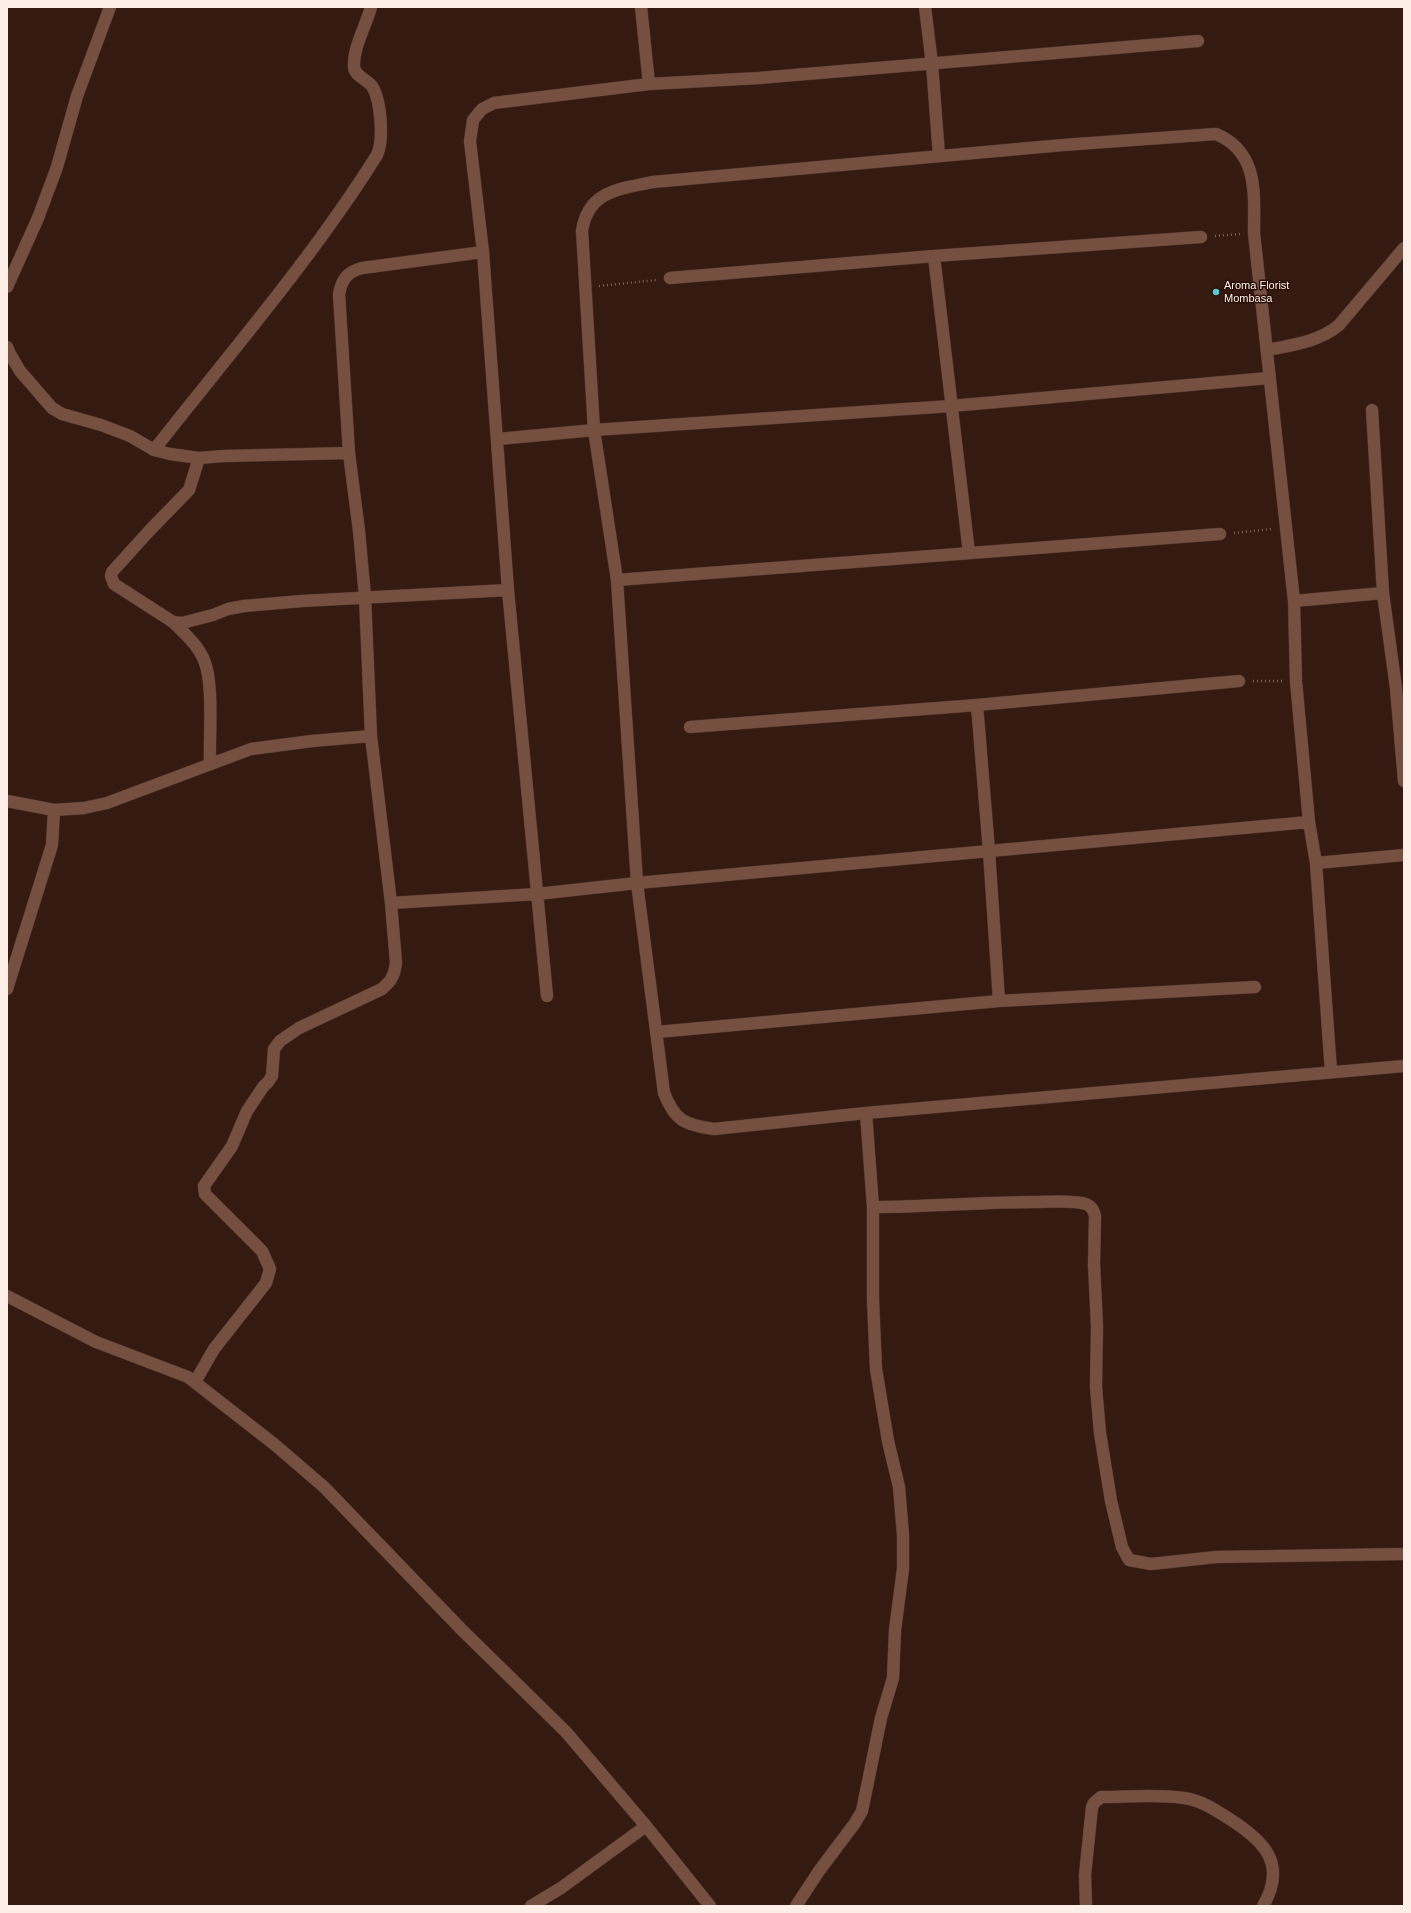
<!DOCTYPE html>
<html>
<head>
<meta charset="utf-8">
<style>
	body { margin:0 }
	#map { position:relative; width:1411px; height:1913px; overflow:hidden; background:#341a10; font-family:Arial,sans-serif }
	canvas { display:block }
	.frame { position:absolute; inset:0; border:8px solid #fdeee8; pointer-events:none }
</style>
</head>
<body>
<div id="map">
<canvas width="1411" height="1913"></canvas>
<div class="frame"></div>
</div>
<script>
const g = document.querySelector('canvas').getContext('2d');
g.lineJoin = 'round';
function strokePath(path, color, width, dash) {
  g.strokeStyle = color;
  g.lineWidth = width;
  g.lineCap = dash ? 'butt' : 'round';
  g.setLineDash(dash || []);
  g.stroke(path);
}
function drawText(font, color, halo, rows, align = 'center') {
  g.font = font + ' Arial,sans-serif';
  g.lineWidth = 3;
  g.setLineDash([]);
  g.textBaseline = 'middle';
  g.strokeStyle = halo;
  g.fillStyle = color;
  for (const [text, x, y, turn = 0] of rows) {
    g.save();
    g.translate(x, y);
    g.rotate((+turn || 0) * Math.PI / 180);
    g.textAlign = isNaN(turn) ? turn : align;
    if (halo) g.strokeText(text, 0, 0);
    g.fillText(text, 0, 0);
    g.restore();
  }
}
const path = new Path2D(`
	M1215,236l25,-2
	M599,286l57,-6
	M1234,533l37,-4
	M1253,681h29`);
const minor = new Path2D(`
	M641,7l8,77
	M925,7l7,57 7,92
	M934,256l35,297
	M670,278l264,-22 267,-19
	M7,287l31,-69 19,-51 20,-71 33,-89
	M7,347l3,7 10,17 32,37 10,6 39,11 29,11 24,14 16,4 29,4 25,-2 125,-3
	M1267,350c25,-5 52,-8 72,-25l65,-77
	M1372,410l11,183 13,95 8,93
	M498,439l96,-9 357,-24 318,-28
	M154,450c76,-97 157,-190 223,-295 7,-15 4,-55 -5,-69 -6,-7 -17,-10 -18,-19 -1,-20 12,-41 17,-60
	M199,458l-10,32 -39,40 -38,42 -1,4 3,8 59,38 9,1 31,-8 15,-6 16,-3 58,-5 206,-11
	M617,580l603,-46
	M1294,601l89,-8
	M173,622c11,11 25,23 31,38 10,23 5,76 6,104
	M977,705l12,146 10,150
	M690,727l287,-22 262,-24
	M7,801l47,9 30,-2 23,-5 144,-54 61,-8 59,-5
	M1316,863l88,-8
	M391,903l146,-9 100,-11 672,-61
	M7,989l45,-144 2,-35
	M547,996l-39,-406 -25,-338 -13,-111 3,-21 9,-11 12,-6 155,-19 110,-6 439,-37
	M657,1032l342,-31 256,-14
	M1331,1072l-15,-209 -7,-41 -13,-141 -2,-80 -40,-368c0,-39 5,-81 -38,-99l-153,11 -410,37c-34,7 -65,9 -71,49l12,199 23,150 20,303 27,210c11,28 21,32 50,36l152,-16 538,-47
	M873,1207c54,0 107,-5 161,-5 15,0 38,-2 52,2 5,2 8,7 9,12l-1,48 3,63 -1,60 4,46 11,68 11,46 7,13 22,4 65,-7 188,-3
	M7,1296l89,46 92,35 86,67 50,43 138,143 104,102 80,94 64,80
	M195,1382l19,-33 52,-66 4,-14 -8,-18 -57,-57 -1,-8 28,-40 15,-35 16,-24 5,-5 4,-6 2,-27 6,-8 19,-13 83,-39 8,-8 4,-8 2,-10 -5,-60 -20,-167 -6,-139 -6,-66 -10,-78 -10,-159c3,-15 8,-22 23,-26l121,-16
	M531,1906l30,-18 85,-62
	M796,1906l23,-35 36,-48 7,-12 19,-93 12,-40 2,-48 8,-61v-34l-4,-48 -11,-46 -12,-72 -3,-69v-93l-7,-94
	M1086,1906l-1,-31 7,-68 2,-4 7,-6c26,0 57,-3 83,1 16,2 30,11 44,20 35,22 60,45 35,88`);
const markers = [
	[1216,292,4,"#51ccd3"]
];
const poiNames = [
	["Aroma Florist",1224,286],
	["Mombasa",1224,299]
];
strokePath(minor, '#50382e', 13);
strokePath(path, '#786259', 2.5, [1, 3]);
strokePath(minor, '#754f40', 12);
for (const [x, y, r, color] of markers) {
  const dot = new Path2D();
  dot.arc(x, y, r, 0, 2 * Math.PI);
  g.fillStyle = color;
  g.fill(dot);
  strokePath(dot, '#2a1007', 1.5);
}
drawText('11px', '#fdeee8', '#2a1007', poiNames, 'left');
</script>
</body>
</html>
